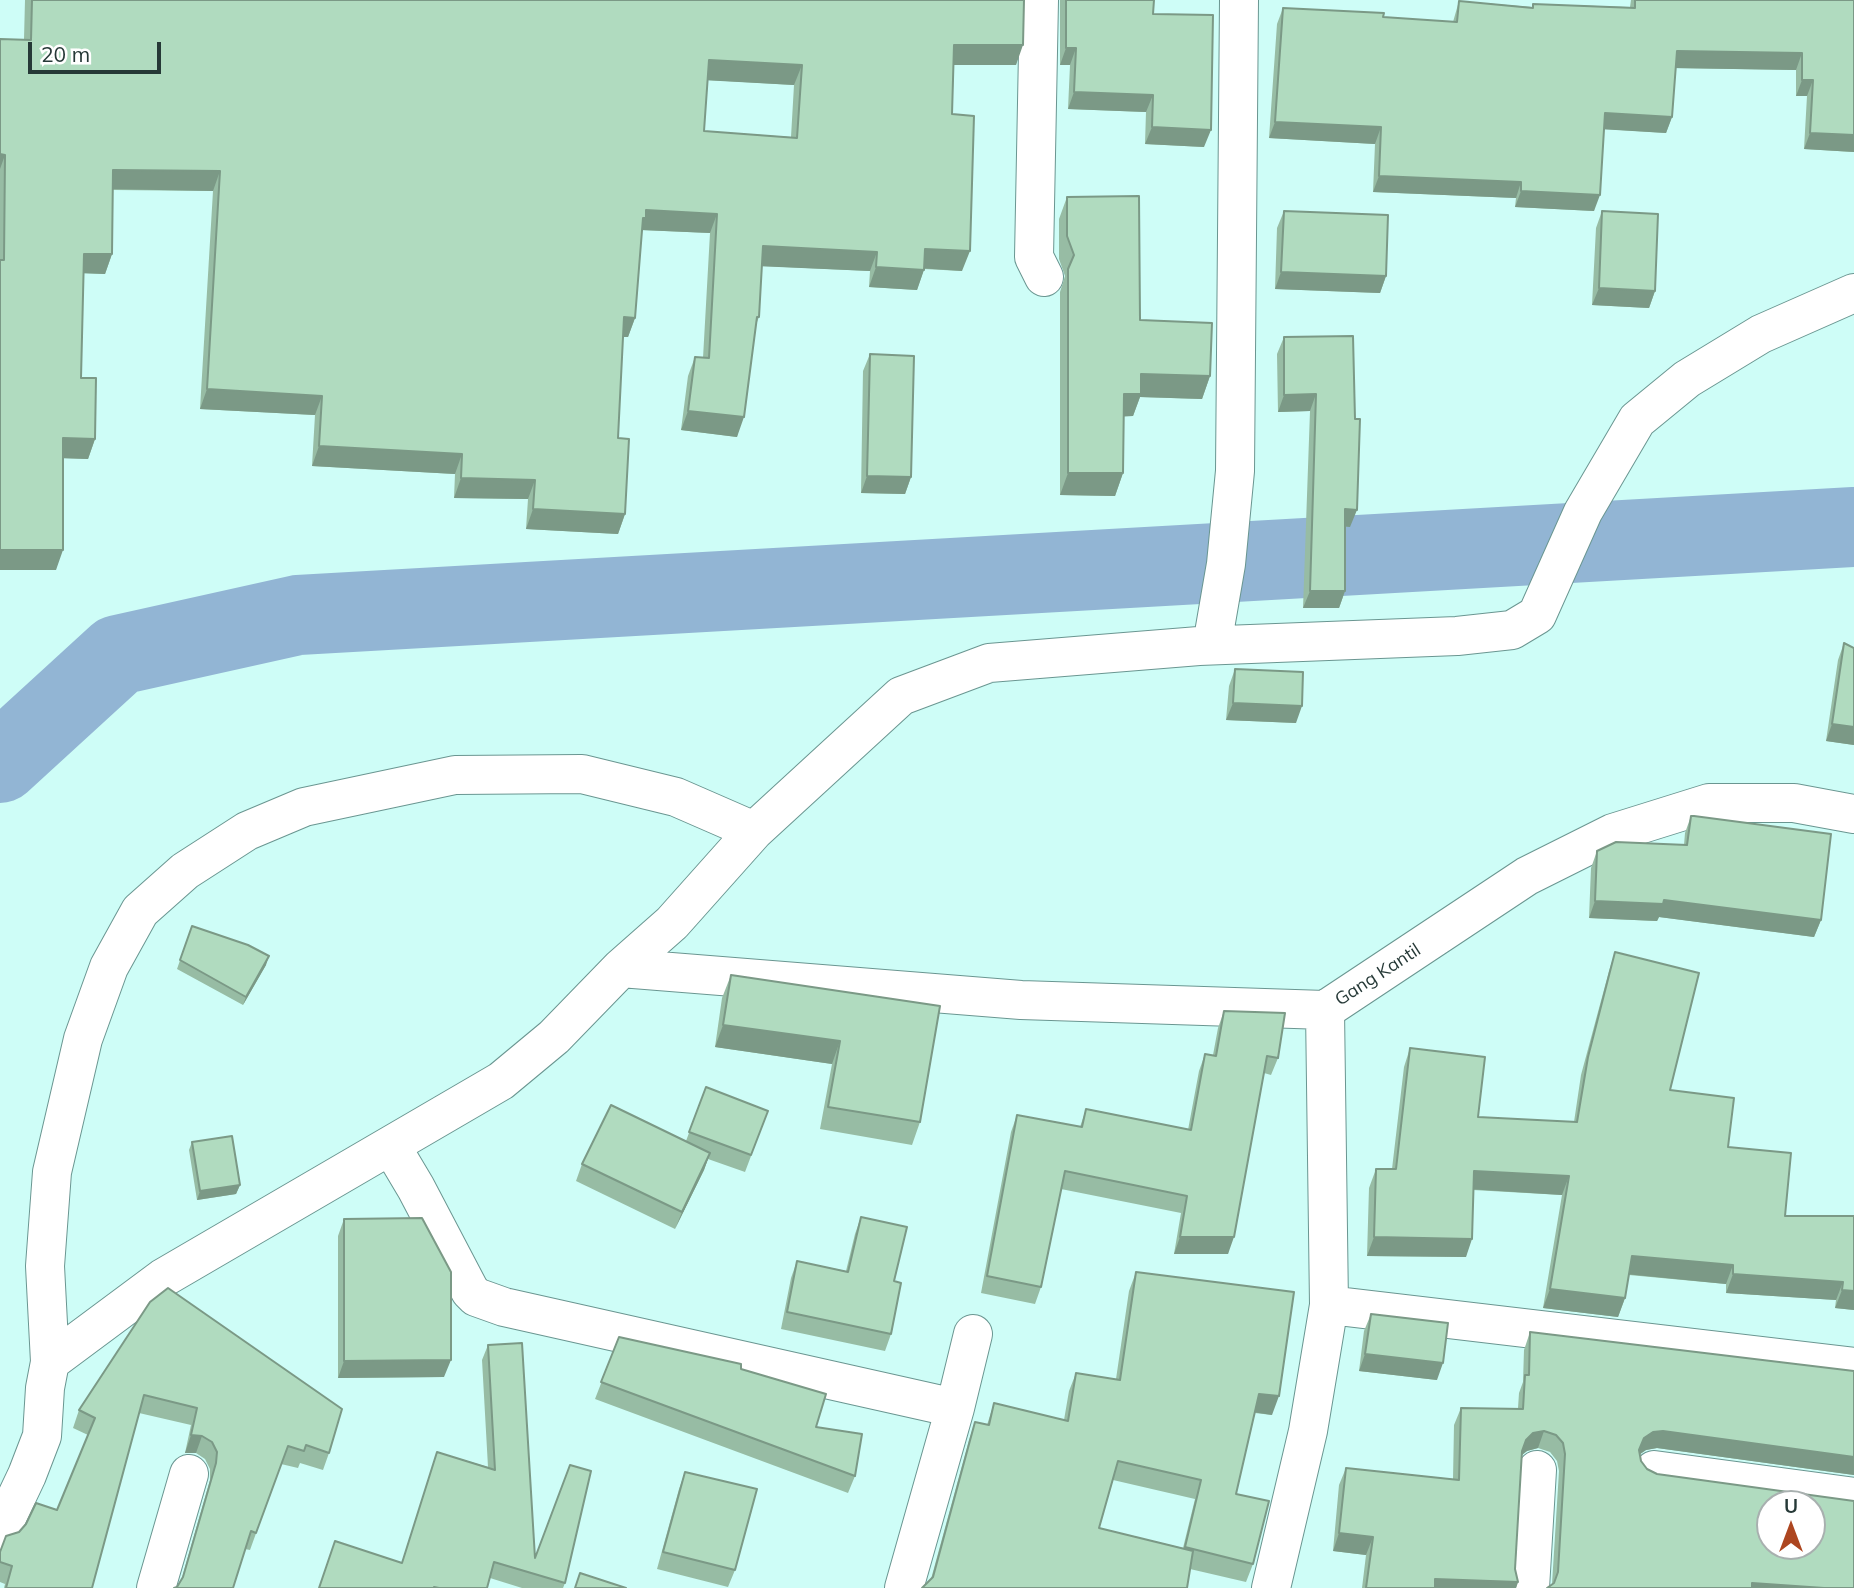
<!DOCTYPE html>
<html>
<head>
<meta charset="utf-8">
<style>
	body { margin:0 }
	#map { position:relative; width:1854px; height:1588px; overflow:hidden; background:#cefdf7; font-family:Mulish,sans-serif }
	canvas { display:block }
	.north { position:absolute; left:1756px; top:1490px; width:70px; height:70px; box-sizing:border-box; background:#fff; border:2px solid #a8b0af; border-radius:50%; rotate:0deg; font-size:19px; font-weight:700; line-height:28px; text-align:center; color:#263937 }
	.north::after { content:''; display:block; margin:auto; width:24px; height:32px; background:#ad4620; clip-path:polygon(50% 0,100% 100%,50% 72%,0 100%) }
	.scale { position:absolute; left:28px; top:42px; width:133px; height:32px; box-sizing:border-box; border:4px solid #263937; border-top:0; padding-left:9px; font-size:21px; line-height:24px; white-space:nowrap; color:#263937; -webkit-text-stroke:5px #fff; paint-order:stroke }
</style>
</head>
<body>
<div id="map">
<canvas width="1854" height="1588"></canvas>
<div class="north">U</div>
<div class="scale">20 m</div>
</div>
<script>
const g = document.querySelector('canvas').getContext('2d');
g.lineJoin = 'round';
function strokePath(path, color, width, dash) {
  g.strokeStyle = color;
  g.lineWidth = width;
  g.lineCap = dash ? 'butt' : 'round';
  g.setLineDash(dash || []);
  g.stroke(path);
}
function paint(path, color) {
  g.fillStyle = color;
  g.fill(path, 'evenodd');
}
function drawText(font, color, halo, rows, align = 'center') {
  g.font = font + ' Mulish,sans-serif';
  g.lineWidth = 6;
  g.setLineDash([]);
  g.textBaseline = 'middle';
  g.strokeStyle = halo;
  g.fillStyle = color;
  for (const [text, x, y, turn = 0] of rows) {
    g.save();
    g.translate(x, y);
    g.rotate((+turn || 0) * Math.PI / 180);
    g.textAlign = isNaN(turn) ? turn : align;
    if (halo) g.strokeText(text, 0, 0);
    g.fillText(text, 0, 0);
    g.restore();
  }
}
const river = new Path2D(`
	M0,763l118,-108 180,-40 1556,-88`);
const minor = new Path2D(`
	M1039,0l-5,257 10,20
	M1212,645l14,-81 9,-93 4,-471
	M621,968l400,32 304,10
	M1325,1010l202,-134 86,-43 96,-30h85l60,11
	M391,1146l25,42 54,103 6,6 28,10 451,101
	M1329,1305l525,62
	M50,1362l113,-84 338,-197 53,-44 67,-69 51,-45 82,-92 147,-135 88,-33 210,-17 258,-10 55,-6 25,-15 46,-103 54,-92 50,-41 74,-45 93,-41
	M1654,1470l200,27
	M0,1532l27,-57 15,-39 3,-48 5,-26 -5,-96 7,-94 31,-133 26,-72 31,-56 45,-40 62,-40 57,-24 151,-32 127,-1 94,23 78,34
	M156,1588l33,-114
	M904,1588l51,-180 18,-74
	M1271,1588l37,-157 21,-126 -4,-295
	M1530,1588l7,-118`);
const wall = new Path2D(`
	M25,0h999l-8,65h-62l-2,49 10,157 -38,-2 -7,21 -48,-3 1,-16 -108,-5 -3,51 -4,10 -18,110 -56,-7 7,-54 7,-19 8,1 7,-125 -68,-3 -7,88 -7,19h-5l-5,101 7,76 -7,20 -92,-5 2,-30 -74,-1 1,-24 -143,-8 3,-51 -115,-6 13,-218 -100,-1 -1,64 -7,20 -22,-1 -2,105 14,61 -7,20 -25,-1 -7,112h-56v-531h24zM708,80l86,5 -3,52 -87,-6z
	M1060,0h94l-1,14 51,133 -59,-3 1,-32 -78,-3 2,-44h-10z
	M1631,0h223v152l-50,-3 3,-53h-11v-26l-121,-2 -3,49 -6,16 -62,-4 -10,82 -79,-4 1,-9 -143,-6 2,-48 -106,-6 8,-114 6,-16 100,9 70,5 6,-21 73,6 1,-3 97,3z
	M1067,197l73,123 70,56 -8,23 -62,-2 -7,19h-9l-1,57 -8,23 -55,-1v-203l5,-16 -6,-17v-40z
	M1284,211l102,65 -6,17 -105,-4 2,-61z
	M1602,211l53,80 -6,17 -57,-3 4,-77z
	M1353,336l-3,191 -5,-1v65l-6,17h-36l7,-197 -32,1 -1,-58 7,-17z
	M870,354l41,123 -6,17 -44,-1 2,-122z
	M1844,643l10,5v97l-28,-4 12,-81z
	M1235,669l61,54 -70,-3 3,-34z
	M1691,816l130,104 -7,17 -155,-20 -2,4 -68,-3 2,-50 6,-17 87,-6 1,-12z
	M192,926l74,39 -23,40 -66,-36z
	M1615,952l55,138 58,57 57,69h69v94l-19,-2 1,-8 -110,-7v-9l-97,-9 -4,23 -7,19 -75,-9 19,-113 -89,-5 -7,67 -99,-1 2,-68 7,-19h16l12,-102 6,-19 68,69 96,5 7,-47 28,-104z
	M731,975l209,31 -20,116 -8,23 -92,-16 12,-65 -117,-17 7,-49z
	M1224,1011l54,47 -7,17 -7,-2 -36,181h-54l7,-41 -120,-24 -20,98 -6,17 -54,-11 30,-161 6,-17 63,12 6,-18 102,21 11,-59 6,-17 8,1 5,-27z
	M706,1087l62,24 -23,61 -37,-13 -4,11 -29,59 -99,-48 6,-17 104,-23z
	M192,1142l48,43 -4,9 -39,6 -8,-50z
	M861,1217l33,64 -3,53 -6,17 -104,-22 10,-51 6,-17 49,10 9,-37z
	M344,1219l100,158 -106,1v-142z
	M1136,1272l136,143 -17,-2 -19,81 17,70 -7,18 -56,-13 -259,10 38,-139 6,-18 12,3 7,-22 70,17 5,-29 7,-18 40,6 13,-88zM1113,1480l82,19 -12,49 -84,-20z
	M150,1302l179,151 -6,17 -23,-7 -2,5 -17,-4 -31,86 -5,-1 -68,38 4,-6 29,-101v-11l-5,-10 -9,-6h-11l6,-28 -52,-12 -47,175h-88l1,-4 -5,-2v-31l19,-19 38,-22 31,-75 -15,-7 6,-18z
	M1371,1314l66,66 -78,-9 5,-40z
	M1530,1332l324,39v104l-197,-27 -11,2 -7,5 2,6 6,8 10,5 -105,110 7,-113 -2,-10 -7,-9 -12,-4 -11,3 -6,5 -6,113 3,13 -2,6h-154l4,-33 -33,-4 6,-66 7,-17 107,11 1,-54 7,-17h57l1,-15 4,-11 1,-32z
	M619,1337l122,32 75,58 39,49 -7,17 -253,-94z
	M488,1345l47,213 30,25 -2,5h-41l-32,-10 -3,10h-168l83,-26 35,-110 51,15 -6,-107z
	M685,1472l50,98 -7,17 -71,-18 22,-80z`);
const shadedWall = new Path2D(`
	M954,45h69l-7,20h-69z
	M1066,48h10l-6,17h-10z
	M1677,51l125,2 -6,17 -125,-2z
	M709,60l93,5 -8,20 -92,-5z
	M1802,80h11l-6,16h-11z
	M1074,92l79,3 -7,17 -78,-3z
	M1605,113l67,4 -6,16 -67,-4z
	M1275,122l106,5 -6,17 -106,-6z
	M1152,127l59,3 -7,17 -59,-3z
	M1810,133l44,2v17l-50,-3z
	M0,154l5,1 -5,14z
	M113,170l107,1 -7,20 -107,-2z
	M1379,176l142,6 -5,16 -143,-6z
	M1521,191l79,4 -6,16 -79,-4z
	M646,210l71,4 -7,19 -69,-3 -5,8z
	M763,246l114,6 -7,19 -114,-5z
	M925,249l45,2 -8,20 -44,-3z
	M84,254h28l-7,20 -29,-1z
	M876,267l48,3 -7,20 -48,-3z
	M1281,272l105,4 -6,17 -105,-4z
	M1599,288l56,3 -6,17 -57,-3z
	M624,317l11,1 -7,19h-11z
	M1141,374l69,2 -8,23 -62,-2 -7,19 -17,1 8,-23z
	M207,389l115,7 -7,19 -115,-6z
	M1316,394l-6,17 -32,1 6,-17z
	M688,411l56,6 -7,20 -56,-7z
	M63,438l32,1 -7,20 -32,-1z
	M319,446l143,8 -7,20 -143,-8z
	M1068,473h55l-8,23 -55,-1z
	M867,476l44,1 -6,17 -44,-1z
	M461,478l74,2 -7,19 -74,-1z
	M533,509l92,5 -7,20 -92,-5z
	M1345,509l12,1 -7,17 -11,-1z
	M0,550h63l-7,20h-56z
	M1310,591h35l-6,17h-36z
	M1233,703l69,3 -6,17 -70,-3z
	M1832,724l22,3v18l-28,-4z
	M1664,900l157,20 -7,17 -155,-20 -2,4 -68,-3 6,-17z
	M269,956l-3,9 -23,40 3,-8z
	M723,1025l117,16 -8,23 -117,-17z
	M710,1153l-6,17 -29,59 7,-17z
	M1474,1171l95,5 -7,19 -95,-6z
	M240,1185l-4,9 -39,6 3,-9z
	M1180,1237h54l-6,17h-54z
	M1374,1237l98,2 -6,18 -99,-1z
	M1632,1256l101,9 -7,19 -101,-10z
	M1733,1274l110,8 -7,18 -110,-7z
	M1550,1289l75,9 -7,19 -75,-9z
	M1842,1290l12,1v19l-19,-2z
	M1365,1354l78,9 -6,17 -78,-9z
	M451,1360l-7,17 -106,1 6,-17z
	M1259,1394l20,2 -7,19 -20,-3z
	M1544,1431l-6,17 -11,3 -8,6 7,-17 7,-7z
	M1663,1431l191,26v18l-197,-27 -11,2 -9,6 7,-18 9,-6z
	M191,1435l11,1 -6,17h-11z
	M1339,1533l34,4 -7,18 -33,-4z
	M1435,1579l83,3 -2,6h-84z
	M1752,1583l72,5h-74z`);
const building = new Path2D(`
	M32,0h992l-1,45h-69l-2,69 22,2 -4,135 -45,-2 -1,21 -48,-3 1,-15 -114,-6 -4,71h-2l-13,100 -56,-6 7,-54 14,1 8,-144 -71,-4v8h-3l-8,100 -11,-1 -6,121 11,1 -4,75 -92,-5 2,-29 -74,-2 1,-24 -143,-8 3,-50 -115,-7 13,-218 -107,-1 -1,84h-28l-3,124h15l-1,61 -32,-1v112h-63v-290h4l1,-105 -5,-1v-115l31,1zM709,60l93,5 -5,73 -93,-7z
	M1066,0h88l-1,14 60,1 -2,115 -59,-3 1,-32 -79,-3 2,-44h-10z
	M1635,0h219v135l-44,-2 3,-53h-11v-27l-125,-2 -5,66 -67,-4 -5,82 -79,-4v-9l-142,-6 2,-49 -106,-5 8,-114 101,5 -1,4 74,5 2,-21 74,7v-4l102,4z
	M1139,196l1,124 72,3 -2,53 -69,-2v20h-17l-1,79h-55v-204l6,-14 -7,-19v-39z
	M1284,211l104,4 -2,61 -105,-4z
	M1602,211l56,3 -3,77 -56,-3z
	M1353,336l2,83h5l-3,91 -12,-1v82h-35l6,-197 -32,1v-58z
	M870,354l44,2 -3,121 -44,-1z
	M1844,643l10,5v79l-22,-3z
	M1235,669l68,3 -1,34 -69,-3z
	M1691,816h3l137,18 -10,86 -157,-20 -1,4 -68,-3 2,-50 19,-9 71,3z
	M192,926l56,19 21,11 -23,41 -66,-37z
	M1615,952l84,21 -29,117 64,8 -6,49 63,6 -6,63h69v75l-12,-1 1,-8 -110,-8v-9l-101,-9 -7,42 -75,-9 19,-113 -95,-5 -2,68 -98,-2 2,-68h20l14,-121 75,9 -7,60 99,5 11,-65z
	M731,975l209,31 -20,116 -92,-15 12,-66 -117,-16z
	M1224,1011l61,2 -7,45 -11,-2 -33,181h-54l7,-41 -122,-25 -24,116 -54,-11 30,-161 65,12 4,-18 105,21 14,-76 11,2z
	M706,1087l62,24 -17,44 -62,-23z
	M611,1105l99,48 -28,59 -100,-48z
	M232,1136l8,49 -40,6 -8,-49z
	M861,1217l46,10 -13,54 7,2 -10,51 -104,-22 10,-51 51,11z
	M422,1218l29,54v88l-107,1v-142z
	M1136,1272l158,20 -15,104 -20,-2 -23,100 33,7 -16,63 -68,-17 16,-67 -83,-19 -19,67 94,23 -6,37h-265l11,-11 42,-155 14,3 5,-22 74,18 8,-48 44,7z
	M168,1288l174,121 -13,44 -23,-8 -2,6 -16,-5 -32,87 -5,-2 -18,57h-59l3,-1 6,-10 33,-114 1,-11 -5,-10 -10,-6 -11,-1 6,-27 -53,-13 -52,193h-86l6,-22 -12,-4v-10l6,-16 13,-4 7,-8 10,-21 21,7 38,-92 -16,-8 71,-108z
	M1371,1314l77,9 -5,40 -78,-9z
	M1530,1332l324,39v86l-191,-26 -10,1 -9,6 -5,12 2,11 6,8 10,5 197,27v87h-30l-72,-5v5h-205l7,-5 4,-11 7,-118 -2,-11 -7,-8 -12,-4 -11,2 -7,7 -4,11 -7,118 3,13 -83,-3v9h-69l7,-51 -34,-4 7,-65 113,12 2,-72 62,1 2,-34h4zM1770,1504h42v42h-42z
	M619,1337l122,27v5l85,25 -10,33 46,7 -7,42 -254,-94z
	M522,1343l13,215 35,-93 21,6 -26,112 -71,-21 -7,26h-48l-5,-1v1h-115l16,-47 67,22 35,-111 58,18 -7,-125z
	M685,1472l72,17 -22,81 -72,-18z
	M580,1573l46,15h-51z`);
const streetNames = [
	["Gang Kantil",1378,975,-33]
];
strokePath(river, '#92b5d4', 80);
strokePath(minor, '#6a9691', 40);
strokePath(minor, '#fff', 38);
paint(wall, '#97bca4');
paint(shadedWall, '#7b9986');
paint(building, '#b0dbbf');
strokePath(building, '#7b9986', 2);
drawText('18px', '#263937', '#fff', streetNames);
</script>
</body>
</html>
